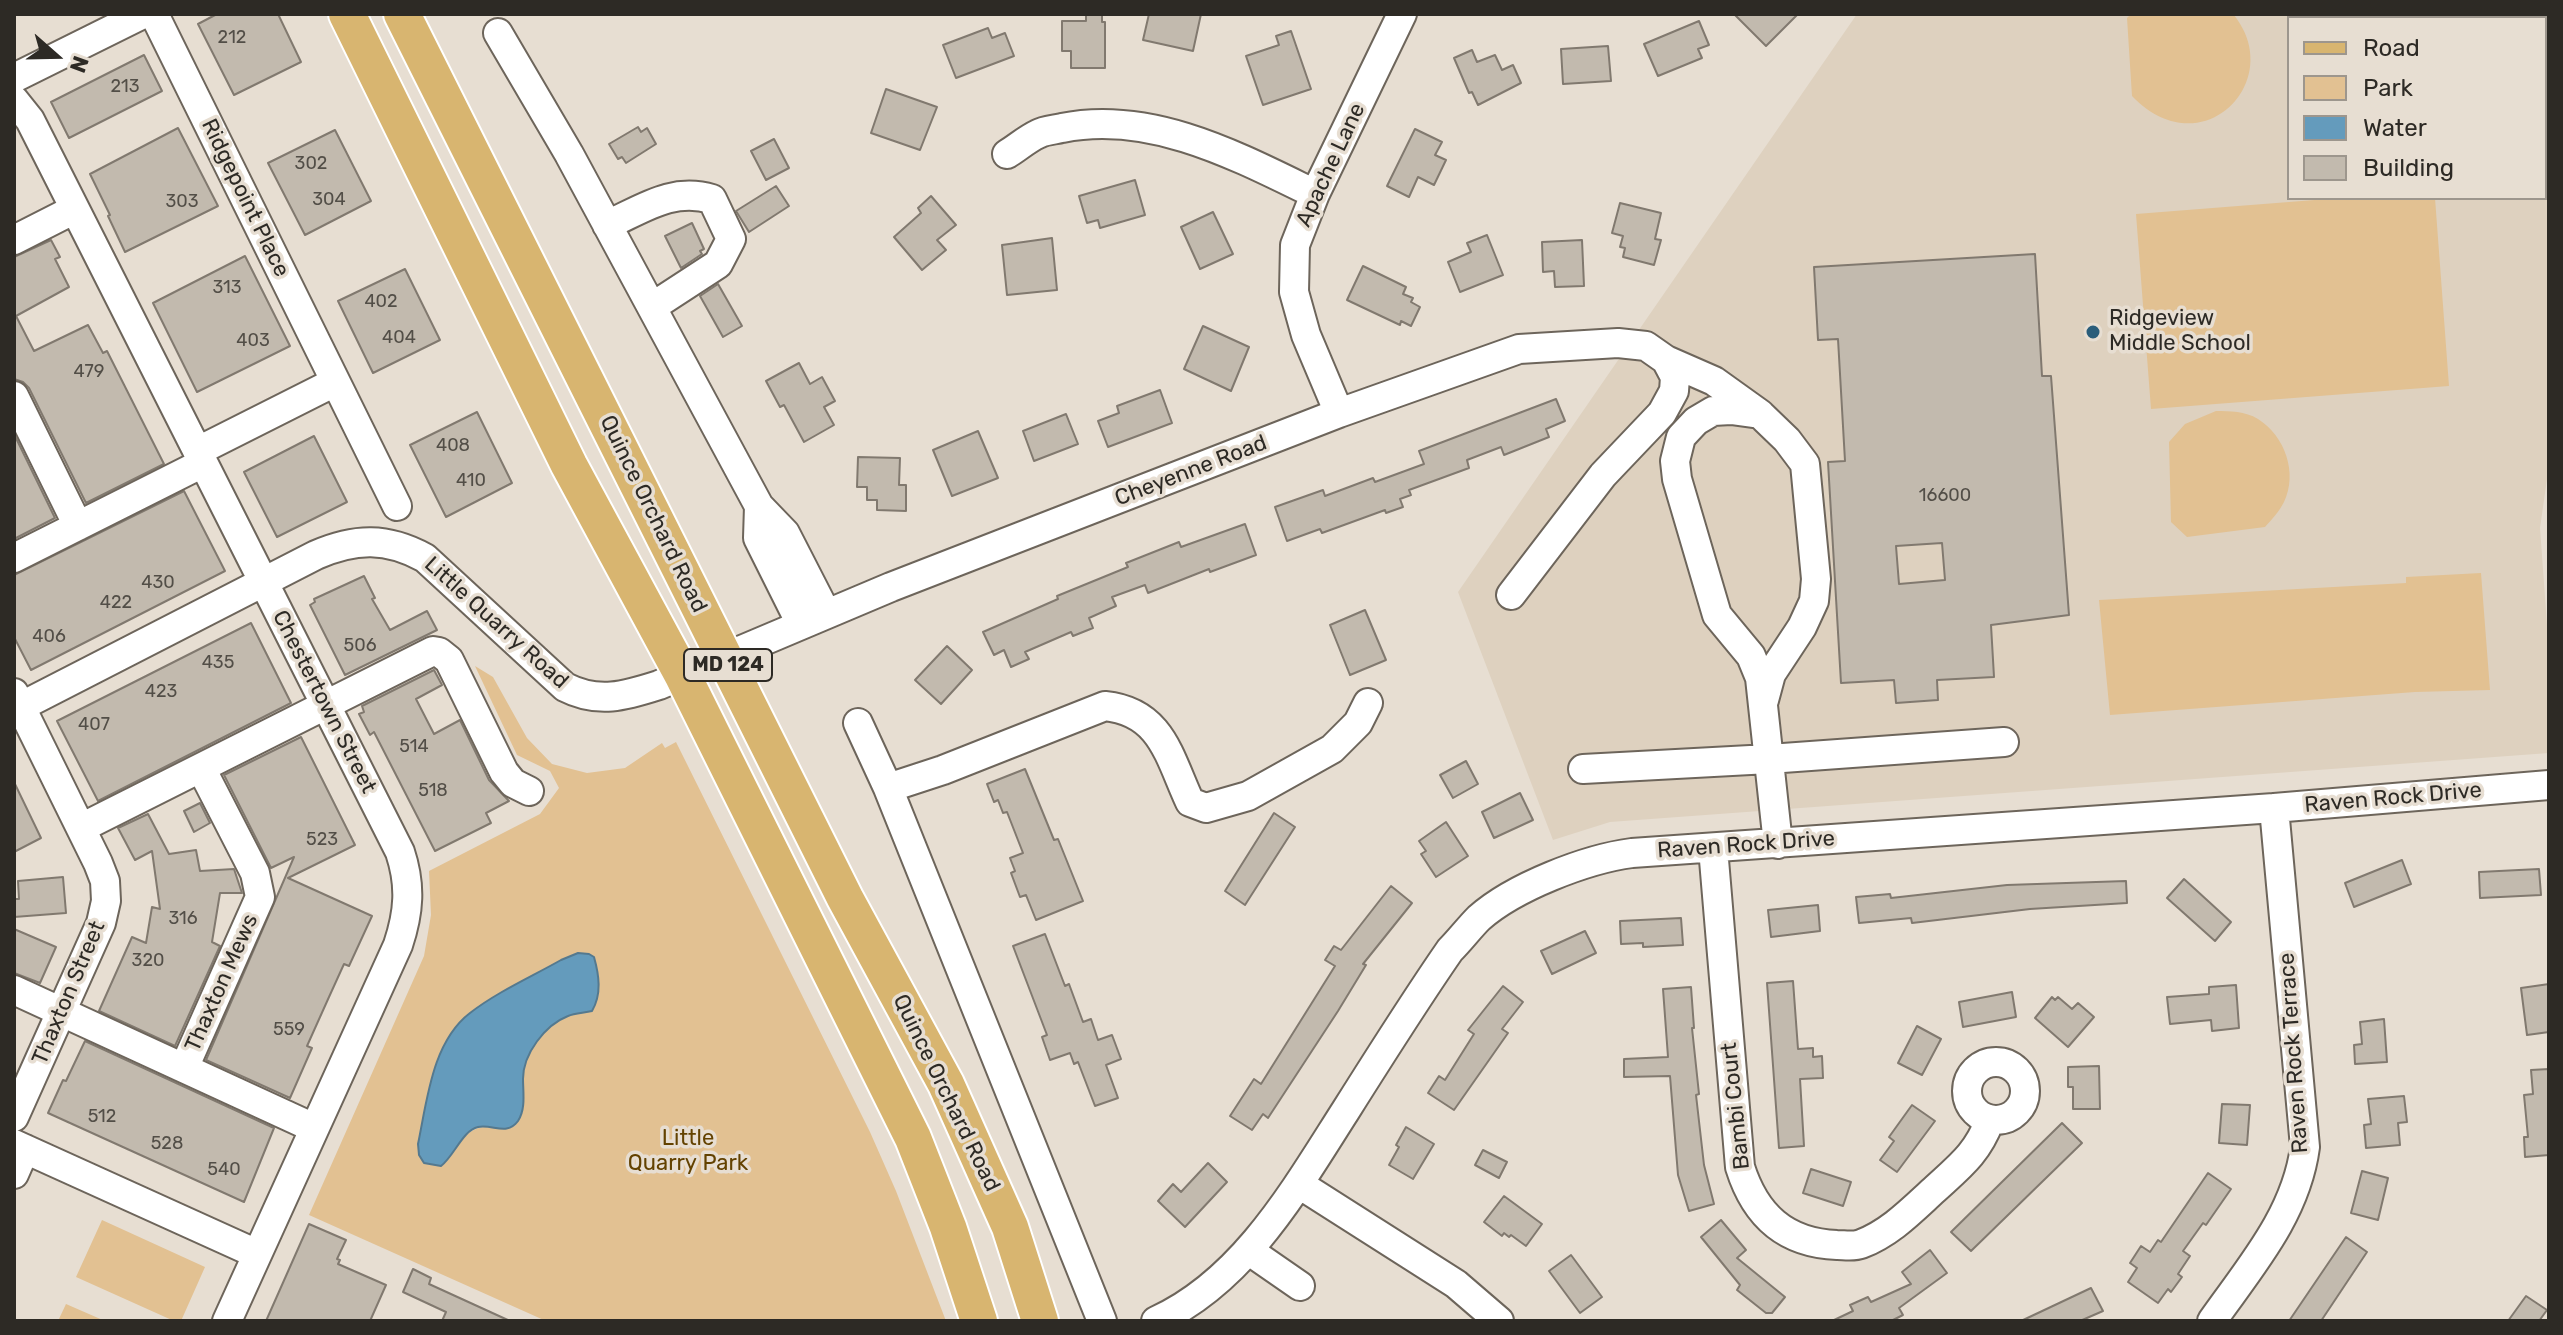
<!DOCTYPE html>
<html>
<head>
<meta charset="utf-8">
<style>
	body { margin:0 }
	#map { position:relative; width:2563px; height:1335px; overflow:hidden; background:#e7ded2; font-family:Rubik,sans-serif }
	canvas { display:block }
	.frame { position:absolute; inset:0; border:16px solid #2d2a25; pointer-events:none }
	.legend { position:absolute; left:2287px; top:16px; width:260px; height:184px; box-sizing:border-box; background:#e7ded2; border:2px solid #9d968d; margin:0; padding:10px 14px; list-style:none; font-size:24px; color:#2d2a25 }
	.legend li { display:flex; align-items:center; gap:16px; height:40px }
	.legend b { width:40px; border:2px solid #9d968d }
	.north { position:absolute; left:16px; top:16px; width:80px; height:80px; -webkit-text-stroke:6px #e7ded2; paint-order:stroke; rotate:110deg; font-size:22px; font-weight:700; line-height:32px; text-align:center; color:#2d2a25 }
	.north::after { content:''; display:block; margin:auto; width:28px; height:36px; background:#2d2a25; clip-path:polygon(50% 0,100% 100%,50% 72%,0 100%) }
</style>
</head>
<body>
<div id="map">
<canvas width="2563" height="1335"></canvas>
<div class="frame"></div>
<ul class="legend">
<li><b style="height:10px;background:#d8b570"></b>Road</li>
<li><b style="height:22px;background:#e2c192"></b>Park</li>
<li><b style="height:22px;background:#649bbc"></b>Water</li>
<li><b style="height:22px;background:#c2baae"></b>Building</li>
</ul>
<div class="north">N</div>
</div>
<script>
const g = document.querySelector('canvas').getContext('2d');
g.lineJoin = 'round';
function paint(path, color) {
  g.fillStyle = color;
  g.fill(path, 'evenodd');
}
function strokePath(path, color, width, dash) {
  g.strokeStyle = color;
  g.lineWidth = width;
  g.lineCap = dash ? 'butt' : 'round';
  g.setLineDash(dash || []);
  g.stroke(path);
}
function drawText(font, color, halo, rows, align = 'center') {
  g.font = font + ' Rubik,sans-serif';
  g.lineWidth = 7;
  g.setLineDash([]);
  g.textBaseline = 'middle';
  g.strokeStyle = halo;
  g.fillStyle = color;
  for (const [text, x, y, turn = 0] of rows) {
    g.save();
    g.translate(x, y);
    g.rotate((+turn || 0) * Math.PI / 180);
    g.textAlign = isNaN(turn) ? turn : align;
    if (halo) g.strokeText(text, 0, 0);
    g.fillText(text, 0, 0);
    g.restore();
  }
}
const built = new Path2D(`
	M1857,14h692v451l-9,63 9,124v101l-939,69 -57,18 -95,-248zM2289,18h256v180h-256z`);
const green = new Path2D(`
	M2131,14h102c55,66 -31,155 -101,82l-5,-78z
	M2340,198h95l14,188 -298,23 -15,-195z
	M2216,411c14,0 29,0 42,8 27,17 40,54 26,83 -5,10 -12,17 -19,25l-78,10 -16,-15 -2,-80 16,-18z
	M2481,573l9,117 -75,2 -305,23 -11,-115 307,-17v-6z
	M475,666l18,11 34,61 25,26 35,9 38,-5 37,-25 3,5 11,-6 194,390 26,59 50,130h-400l-237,-106 115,-259 7,-41 -2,-44 111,-57 19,-26 -9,-17 -33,-16zM598,979l-2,24c-13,11 -30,10 -43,22 -14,11 -27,29 -30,47 -4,19 5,36 -8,54 -25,4 -38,-7 -55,17l-42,1 18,-79 32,-51 54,-31z
	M102,1220l103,47 -24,54h-7l-98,-44z
	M66,1304l39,17h-47z`);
const water = new Path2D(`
	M578,953l11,1 5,3c5,18 8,37 -2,54 -8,2 -17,2 -24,5 -23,9 -45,38 -45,63 0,13 3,30 -5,42 -11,15 -25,3 -40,6 -15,3 -24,29 -37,39l-17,-3 -5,-8 -1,-11c9,-43 14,-102 52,-131 27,-21 61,-36 91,-53z`);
const building = new Path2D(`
	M217,14h61l23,48 -67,33 -36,-71z
	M1086,14h16v8h3v46h-34v-17h-9v-30h24z
	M1149,14h52l-8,37 -50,-11z
	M1734,14h64l-32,32z
	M1699,21l10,24 -11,4 4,9 -44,18 -14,-32z
	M988,28l4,10 13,-5 9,23 -58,22 -13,-33z
	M1291,31l20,58 -48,16 -17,-49 33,-11 -3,-9z
	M1608,46l3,35 -48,3 -2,-35z
	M1472,50l5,12 18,-7 7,15 11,-5 8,18 -43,22 -6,-13 -3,1 -15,-35z
	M144,55l18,36 -93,47 -18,-36z
	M886,89l51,18 -17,43 -49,-17z
	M638,127l3,5 6,-4 9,16 -30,19 -4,-6 -4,2 -9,-15z
	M178,128l40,78 -93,46 -17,-36 2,-1 -20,-41z
	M1415,129l27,13 -7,13 11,5 -12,25 -16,-8 -9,20 -22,-11z
	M335,130l36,71 -66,34 -37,-72z
	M774,139l15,29 -23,12 -15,-29z
	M1135,180l10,35 -45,13 -2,-8 -11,3 -8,-27z
	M776,186l13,20 -40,26 -13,-21z
	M931,196l25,29 -19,15 9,10 -24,20 -28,-33 27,-24 -3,-5z
	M1620,203l41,10 -6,26 6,1 -7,25 -31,-8 2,-9 -5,-1 3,-11 -11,-3z
	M1213,212l20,42 -33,15 -19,-42z
	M692,223l12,26 -4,2 2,3 -21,14 -16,-32z
	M1487,235l16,40 -43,17 -12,-30 23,-10 -4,-9z
	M1052,238l5,52 -50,5 -5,-50z
	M51,240l9,17 -5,2 14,28 -53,29 18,35 54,-26 15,28 4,-2 57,113 -78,39 -57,-115 -6,-6 -9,-3v-122z
	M1582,240l2,46 -29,1 -1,-16 -11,1 -1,-30z
	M2035,254l7,122h9l18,239 -78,10 3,52 -57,3 1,20 -42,3 -2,-23 -53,3 -13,-221 17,-1 -7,-122 -20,1 -4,-73zM1942,543l3,37 -46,4 -3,-38z
	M245,256l45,90 -93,46 -44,-89z
	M1363,266l43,21 -3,7 10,4 -2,4 9,5 -9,19 -10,-5 -1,4 -53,-25z
	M405,269l35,71 -67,33 -35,-72z
	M718,284l24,42 -19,11 -23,-41z
	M1203,326l46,21 -18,44 -47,-22z
	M799,363l11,21 12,-7 13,24 -11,6 10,18 -30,17 -20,-37 -4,2 -14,-26z
	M1160,390l12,33 -64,24 -10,-26 21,-8 -2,-7z
	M1556,399l9,22 -19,8 3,8 -45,18 -3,-8 -34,13 2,8 -60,22 2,5 -11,4 3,8 -17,6 -1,-3 -63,23 -2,-4 -33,12 -12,-34 48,-17 2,6 48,-18 2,4 49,-18 -5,-13z
	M477,412l35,71 -66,34 -36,-72z
	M1066,414l12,30 -44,17 -11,-30z
	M978,431l20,47 -46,18 -19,-46z
	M14,434l41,84 -41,21z
	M314,436l33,66 -70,35 -33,-65z
	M858,457l42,1 -1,27h7v26l-29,-1v-10h-10v-13h-10z
	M184,491l41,80 -194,99 -17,-33v-62z
	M1245,524l11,31 -46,17 -1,-3 -61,24 -3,-8 -33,12 4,9 -27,12 4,10 -20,8 -2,-4 -46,20 4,7 -18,8 -7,-17 -10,5 -11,-23 75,-33 -1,-3 71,-29 -2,-4 53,-21 2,5z
	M364,576l11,22 -3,1 18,31 37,-19 10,19 -92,45 -35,-70 5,-3 -1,-3z
	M1365,610l21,50 -36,15 -20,-50z
	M251,623l40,80 -193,98 -41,-80z
	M947,646l25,24 -31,34 -26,-24z
	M434,670l8,15 -26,14 18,35 26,-14 29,60 20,21 -23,12 5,10 -56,28 -61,-119 -4,3 -11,-21 5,-2 -2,-6z
	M301,737l54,108 -67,33 84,38 -23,50 -5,-2 -15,33 -22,49 5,2 -22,50 -84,-38 88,-203 -23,11 -47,-93z
	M1466,761l12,23 -25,14 -13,-23z
	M1025,769l29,71 4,-1 25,62 -47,19 -10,-25 -6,2 -9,-24 4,-2 -5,-13 13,-5 -16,-41 -4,1 -5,-13 -4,2 -7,-18z
	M14,782l27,56 -27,14z
	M1520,793l13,27 -39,18 -12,-26z
	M200,803l10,20 -16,9 -10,-21z
	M1274,813l21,14 -50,78 -20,-14z
	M148,814l21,40 27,-4 4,21 34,-2 8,24h-22l-8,49 8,4 -45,100 -76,-35 33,-74 14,6 6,-36 8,2 -8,-58 -17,9 -17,-32z
	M1446,822l22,34 -32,21 -15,-23 5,-3 -7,-10z
	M2402,860l9,24 -57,23 -9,-24z
	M2539,869l2,26 -61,3 -1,-26z
	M63,877l3,36 -52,4v-18h5l-1,-18z
	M2184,879l47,43 -16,19 -48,-43z
	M2126,881l1,22 -97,6 -118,14 -1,-5 -52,5 -3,-26 34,-3 1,4 116,-13z
	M1391,886l21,17 -49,61 3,1 -28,46 -70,107 -5,-4 -11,16 -22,-14 24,-37 7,5 74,-118 -10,-6 9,-14 7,4z
	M1818,905l2,26 -49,6 -3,-27z
	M1681,918l2,27 -40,2v-4l-22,1 -1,-23z
	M14,929l42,18 -16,36 -26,-10z
	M1585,931l11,22 -44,21 -11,-23z
	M1045,934l20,52 4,-2 14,38 8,-3 7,21 14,-5 9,24 -15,6 12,33 -23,8 -17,-44 -4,2 -4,-11 -20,7 -8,-23 5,-2 -34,-89z
	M1793,981l5,68 15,-1v9l9,-1 1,22 -23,1 4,67 -25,2 -12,-165z
	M2549,984v48l-22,3 -6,-47z
	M2236,985l3,43 -27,3 -1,-11 -41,4 -3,-27 42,-3v-7z
	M1503,986l20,16 -21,27 6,4 -54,77 -26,-17 11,-17 6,4 29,-46 -6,-4z
	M1691,987l3,41h-2l7,66 -3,1 8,70 10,39 -25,7 -11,-36 -8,-99 -46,1v-18l44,-2 -5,-68z
	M2012,992l4,25 -53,10 -4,-25z
	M2052,997l3,3 3,-3 14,12 6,-6 16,14 -26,30 -33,-29z
	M2384,1019l3,43 -32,2 -1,-19 8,-1 -2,-22z
	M1917,1026l24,13 -19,36 -24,-12z
	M85,1041l189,87 -30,74 -196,-89 15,-33 3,1z
	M2099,1066l1,43h-27v-22h-5v-20z
	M2549,1069v86l-24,2 -1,-20h4l-4,-42 9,-1 -2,-24z
	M2404,1096l3,26 -9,1 2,22 -34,3 -2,-23 7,-1 -3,-25z
	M2222,1104l28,1 -3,40 -28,-2z
	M1912,1105l23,16 -38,51 -17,-12 14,-19 -5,-4z
	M2062,1123l20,20 -111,108 -20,-19z
	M1406,1127l28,17 -21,35 -24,-14 10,-18 -3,-2z
	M1483,1150l24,12 -8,16 -24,-13z
	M1208,1163l19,19 -42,45 -27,-26 15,-17 8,8z
	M1811,1169l40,13 -8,24 -40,-13z
	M2362,1171l26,7 -10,42 -27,-7z
	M2208,1173l23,16 -25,36 -3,-2 -20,28 7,5 -12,18 4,3 -11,15 -3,-3 -10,14 -30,-21 9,-14 -7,-5 11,-17 9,6 8,-12 3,2z
	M1504,1196l38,28 -16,22 -15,-11 -2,2 -5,-4 -2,3 -18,-14z
	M1721,1220l25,30 -9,8 48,39 -13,16h-6l-29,-23 3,-5 -39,-48z
	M309,1224l37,16 -9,19 3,1 -2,4 48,21 -16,36h-104z
	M2346,1237l21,15 -46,69h-32z
	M1930,1250l17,23 -48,35 4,7 -12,6h-59l21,-10 -3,-6 18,-8 3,5 40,-18 -9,-12z
	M1571,1255l31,42 -22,16 -31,-42z
	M413,1269l18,9 -2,6 81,37h-68l4,-9 -43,-20z
	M2091,1288l12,23 -23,10h-59z
	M2526,1296l21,14 -8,11h-31z`);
const minor = new Path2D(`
	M154,14l243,492
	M498,33l71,121 190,352 26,27 41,80
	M14,78l129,-64
	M14,100l16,20 370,732c11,33 9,60 -2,93l-171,376
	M1007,154c10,-6 20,-15 31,-20 7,-4 16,-4 24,-6 89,-18 175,28 253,66
	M607,225c36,-16 65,-38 105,-26l19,40 -13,25 -66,43
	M14,240l61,-31
	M14,396l64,130
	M1339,413l-33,-78 -12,-43 1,-47 20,-51 87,-180
	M198,451l137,-69
	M759,506l-1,32 43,86
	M14,558l189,-95
	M1511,595l92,-120 59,-62 12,-22 1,-14 -9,-17
	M14,693l84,170 7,18 1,20 -5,22 -87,194
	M1764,700l7,-26 31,-47 12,-26 2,-22 -11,-115 -18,-24 -27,-26 -29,-4 -18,1 -17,10 -15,16 -6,24 2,18 40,136 34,41 9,22 18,166
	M14,710l302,-155c39,-17 71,-18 109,3l140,129c33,17 60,9 94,-2l232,-98 448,-174 180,-64 99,-6 28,3 20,14 48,21 46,33
	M858,723l30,65 214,533
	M1583,769l186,-10 235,-17
	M888,788l55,-18 162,-64c57,6 64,51 85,96l16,6 42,-12 84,-47 26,-26 10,-20
	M81,828l352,-177 6,1 10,8 55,112 9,11 16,8
	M1713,848l27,319c15,48 45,76 97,78 7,0 16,2 24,-1 29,-11 50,-33 73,-54 26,-24 43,-36 56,-70
	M14,990l300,138
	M1967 1091a29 29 0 1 1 58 0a29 29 0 1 1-58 0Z
	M184,1068l76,-171 -5,-24 -54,-105
	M14,1144l243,110
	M14,1174l11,-25
	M1299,1184l157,100 43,37
	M1248,1250l52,36
	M1156,1321c88,-40 140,-133 190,-211 34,-54 68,-108 104,-160 10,-10 19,-22 29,-32 35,-31 107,-59 153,-65l642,-45 275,-23
	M2212,1321c38,-54 84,-106 93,-174l-31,-339`);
const major = new Path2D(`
	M347,14l222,451 114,211 230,462 35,89 31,94
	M402,14l443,884 101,186 64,143 30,94`);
const markers = [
	[2093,332,8,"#2a5d7a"]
];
const numberNames = [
	["212",232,38],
	["213",125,87],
	["302",311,164],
	["304",329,200],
	["303",182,202],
	["313",227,288],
	["402",381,302],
	["404",399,338],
	["403",253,341],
	["479",89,372],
	["408",453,446],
	["410",471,481],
	["16600",1945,496],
	["430",158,583],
	["422",116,603],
	["406",49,637],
	["506",360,646],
	["435",218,663],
	["423",161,692],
	["407",94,725],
	["514",414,747],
	["518",433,791],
	["523",322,840],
	["316",183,919],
	["320",148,961],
	["559",289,1030],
	["512",102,1117],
	["528",167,1144],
	["540",224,1170]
];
const shields = [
	[728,665,88]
];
const shieldNames = [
	["MD 124",728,665]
];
const streetNames = [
	["Apache Lane",1331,165,-65],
	["Ridgepoint Place",245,198,64],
	["Cheyenne Road",1191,471,-21],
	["Quince Orchard Road",653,514,64],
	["Little Quarry Road",496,623,42],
	["Chestertown Street",324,702,63],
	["Raven Rock Drive",2393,798,-5],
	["Raven Rock Drive",1746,845,-4],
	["Thaxton Mews",222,983,-66],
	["Thaxton Street",69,993,-67],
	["Raven Rock Terrace",2294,1053,-94],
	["Quince Orchard Road",946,1093,64],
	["Bambi Court",1736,1106,-96]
];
const poiNames = [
	["Ridgeview",2109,319],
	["Middle School",2109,344]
];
const parkNames = [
	["Little",688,1139],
	["Quarry Park",688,1164]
];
paint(built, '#ded1bf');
paint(green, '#e2c192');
paint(water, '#649bbc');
strokePath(water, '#54798f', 2);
paint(building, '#c2baae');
strokePath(building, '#81796f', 2);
strokePath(minor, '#6d655b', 32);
strokePath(major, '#fff', 40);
strokePath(minor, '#fff', 28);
strokePath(major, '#d8b570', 36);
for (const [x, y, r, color] of markers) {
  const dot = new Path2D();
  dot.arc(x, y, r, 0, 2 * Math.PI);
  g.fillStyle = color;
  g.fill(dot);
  strokePath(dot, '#e7ded2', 3);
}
drawText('18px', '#524e47', null, numberNames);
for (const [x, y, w] of shields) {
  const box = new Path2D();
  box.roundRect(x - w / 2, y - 16, w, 32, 6);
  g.fillStyle = '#e7ded2';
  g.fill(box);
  strokePath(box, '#2d2a25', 2);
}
drawText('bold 20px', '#2d2a25', null, shieldNames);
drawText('22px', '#2d2a25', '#e7ded2', streetNames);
drawText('22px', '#2d2a25', '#e7ded2', poiNames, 'left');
drawText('22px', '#634200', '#e7ded2', parkNames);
</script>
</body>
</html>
